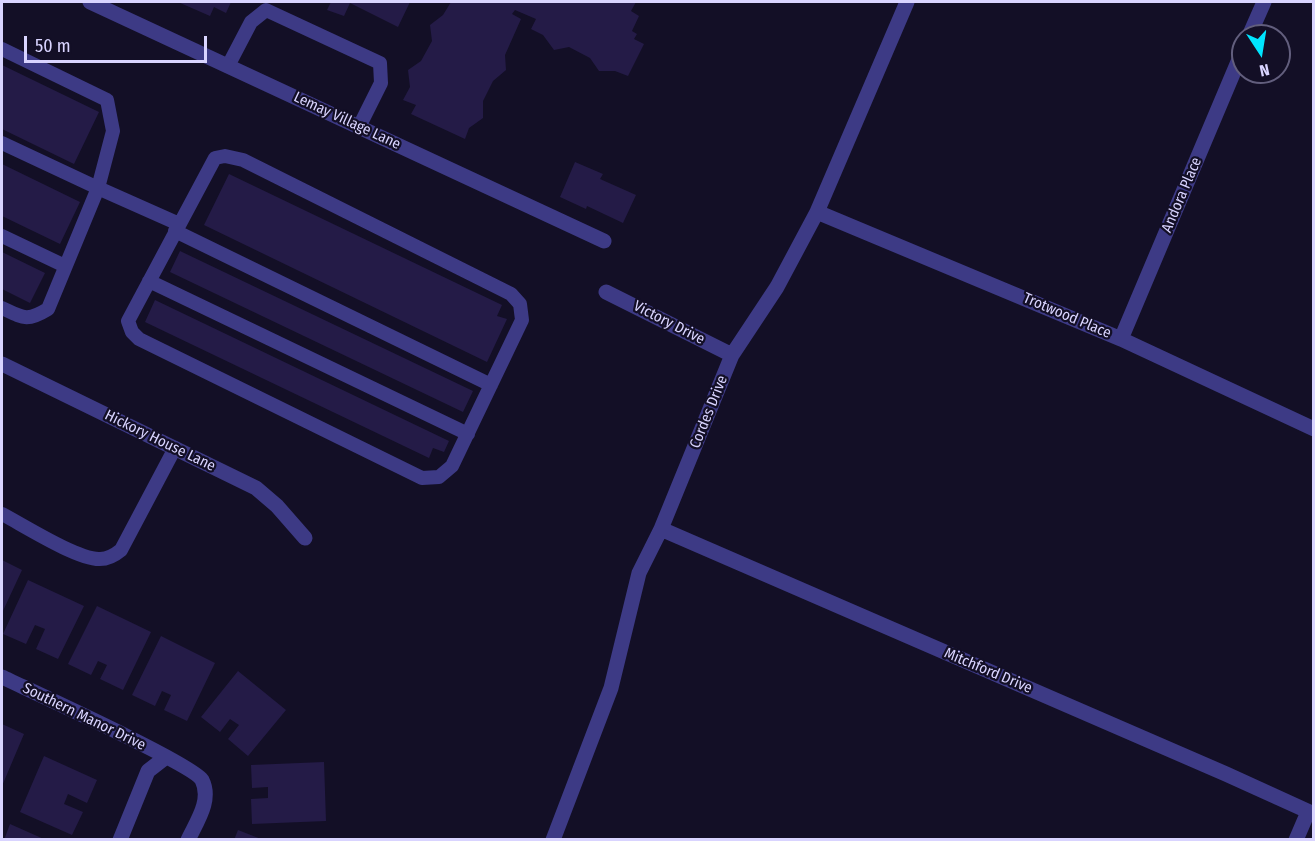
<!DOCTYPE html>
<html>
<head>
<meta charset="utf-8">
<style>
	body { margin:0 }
	#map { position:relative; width:1315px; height:841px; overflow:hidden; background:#130f26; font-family:"Fira Sans Condensed",sans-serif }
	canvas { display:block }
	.frame { position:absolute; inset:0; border:3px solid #d9d4ff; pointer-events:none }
	.north { position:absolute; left:1231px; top:24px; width:60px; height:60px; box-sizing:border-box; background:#130f26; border:2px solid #625e7d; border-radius:50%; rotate:168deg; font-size:16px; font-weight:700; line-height:24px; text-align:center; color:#d9d4ff }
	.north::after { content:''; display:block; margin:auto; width:21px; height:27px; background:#00e5ff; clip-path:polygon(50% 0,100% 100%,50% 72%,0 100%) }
	.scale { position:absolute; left:24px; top:36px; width:183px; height:27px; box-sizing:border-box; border:3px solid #d9d4ff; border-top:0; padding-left:8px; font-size:18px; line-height:21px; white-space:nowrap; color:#d9d4ff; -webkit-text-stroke:4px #130f26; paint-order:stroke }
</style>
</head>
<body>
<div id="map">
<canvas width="1315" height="841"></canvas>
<div class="frame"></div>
<div class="north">N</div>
<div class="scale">50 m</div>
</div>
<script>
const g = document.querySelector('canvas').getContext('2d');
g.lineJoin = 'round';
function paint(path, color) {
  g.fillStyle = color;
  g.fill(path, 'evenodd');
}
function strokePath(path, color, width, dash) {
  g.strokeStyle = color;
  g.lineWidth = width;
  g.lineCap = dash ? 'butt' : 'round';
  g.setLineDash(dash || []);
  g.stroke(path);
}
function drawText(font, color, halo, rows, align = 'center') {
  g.font = font + ' "Fira Sans Condensed",sans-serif';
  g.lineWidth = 4.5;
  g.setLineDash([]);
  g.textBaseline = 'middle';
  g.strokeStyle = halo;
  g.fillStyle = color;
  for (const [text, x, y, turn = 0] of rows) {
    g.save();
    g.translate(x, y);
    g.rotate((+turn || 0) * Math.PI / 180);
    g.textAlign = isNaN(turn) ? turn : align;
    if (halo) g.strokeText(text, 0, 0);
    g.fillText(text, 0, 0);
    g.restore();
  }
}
const building = new Path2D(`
	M178,2h53l-5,11 -12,-6 -4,9z
	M331,2h79l-12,25 -48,-24 -6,13 -17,-6z
	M451,2h185l-5,9 8,5 -7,15 5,3 -3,5 10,5 -16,32 -13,-5h-16l-9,-13 -21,-11 -15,3 -11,-15 -12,-6 5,-10 -21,-9 -3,4 9,5 -16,36 1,15 -13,11 -10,20v17l-14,10 -4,11 -54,-25 5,-9 -13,-5 7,-13 -2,-17 13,-9 11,-20 -2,-16 13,-10z
	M2,65l97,47 -25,52 -72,-35z
	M575,162l28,12 -3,5 36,16 -13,28 -36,-17 -1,3 -26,-12z
	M2,164l78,38 -20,42 -58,-28z
	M229,174l273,131 -5,11 10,3 -20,43 -283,-137z
	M180,251l293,140 -10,21 -293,-140z
	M2,252l43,21 -15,30 -28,-14z
	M155,300l294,141 -5,11 -11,-4 -4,10 -284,-136z
	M2,560l20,10 -20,43z
	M28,580l56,26 -26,53 -22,-10 9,-20 -10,-4 -9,19 -23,-10z
	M97,606l54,26 -28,58 -23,-11 7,-14 -9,-4 -7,14 -23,-11z
	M161,636l54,27 -28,58 -23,-11 7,-15 -9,-4 -7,15 -23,-11z
	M238,671l48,39 -38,46 -20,-17 11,-14 -9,-6 -10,13 -19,-15z
	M2,724l22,10 -22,52z
	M44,756l53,24 -10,23 -19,-9 -4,10 19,8 -11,23 -52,-23z
	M324,762l2,59 -74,3 -1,-25 17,-1v-11l-16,1 -1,-23z
	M10,824l36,16h-42z
	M238,830l23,9v1h-27z`);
const lane = new Path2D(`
	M2,49l105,51 6,31 -15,57 81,36
	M228,66l23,-44 15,-12 114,53 1,20 -22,44
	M2,143l96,45 -50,121c-21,13 -25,9 -46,-1
	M225,156l18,4 268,134 9,10 2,16 -70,146 -13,11 -17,1 -283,-139 -7,-7 -4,-11 87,-163z
	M175,231l316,154
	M2,236l63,30
	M149,281l319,153
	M2,514c21,11 76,46 98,45 8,0 15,-4 21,-9l54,-102`);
const street = new Path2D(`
	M90,2l514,239
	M1249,36l15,-34
	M817,212l304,127 193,90
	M606,292l126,63
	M1121,339l122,-289
	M2,364l254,124 21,18 28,32
	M661,529l565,245 88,40
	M2,677c27,13 192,88 200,103 10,20 -5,41 -14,60
	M120,840l28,-69 18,-14
	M553,840l58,-152 28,-115 22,-44 71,-174 45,-68 40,-75 90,-210
	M1296,840l12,-28`);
const streetNames = [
	["Lemay Village Lane",347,121,25],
	["Andora Place",1182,195,-67],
	["Trotwood Place",1067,316,23],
	["Victory Drive",669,323,27],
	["Cordes Drive",709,412,-68],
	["Hickory House Lane",160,441,26],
	["Mitchford Drive",988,671,23],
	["Southern Manor Drive",84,717,26]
];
paint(building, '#241b47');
strokePath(lane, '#3d3a85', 14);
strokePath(street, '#3d3a85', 15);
drawText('15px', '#d9d4ff', '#130f26', streetNames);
</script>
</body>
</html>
